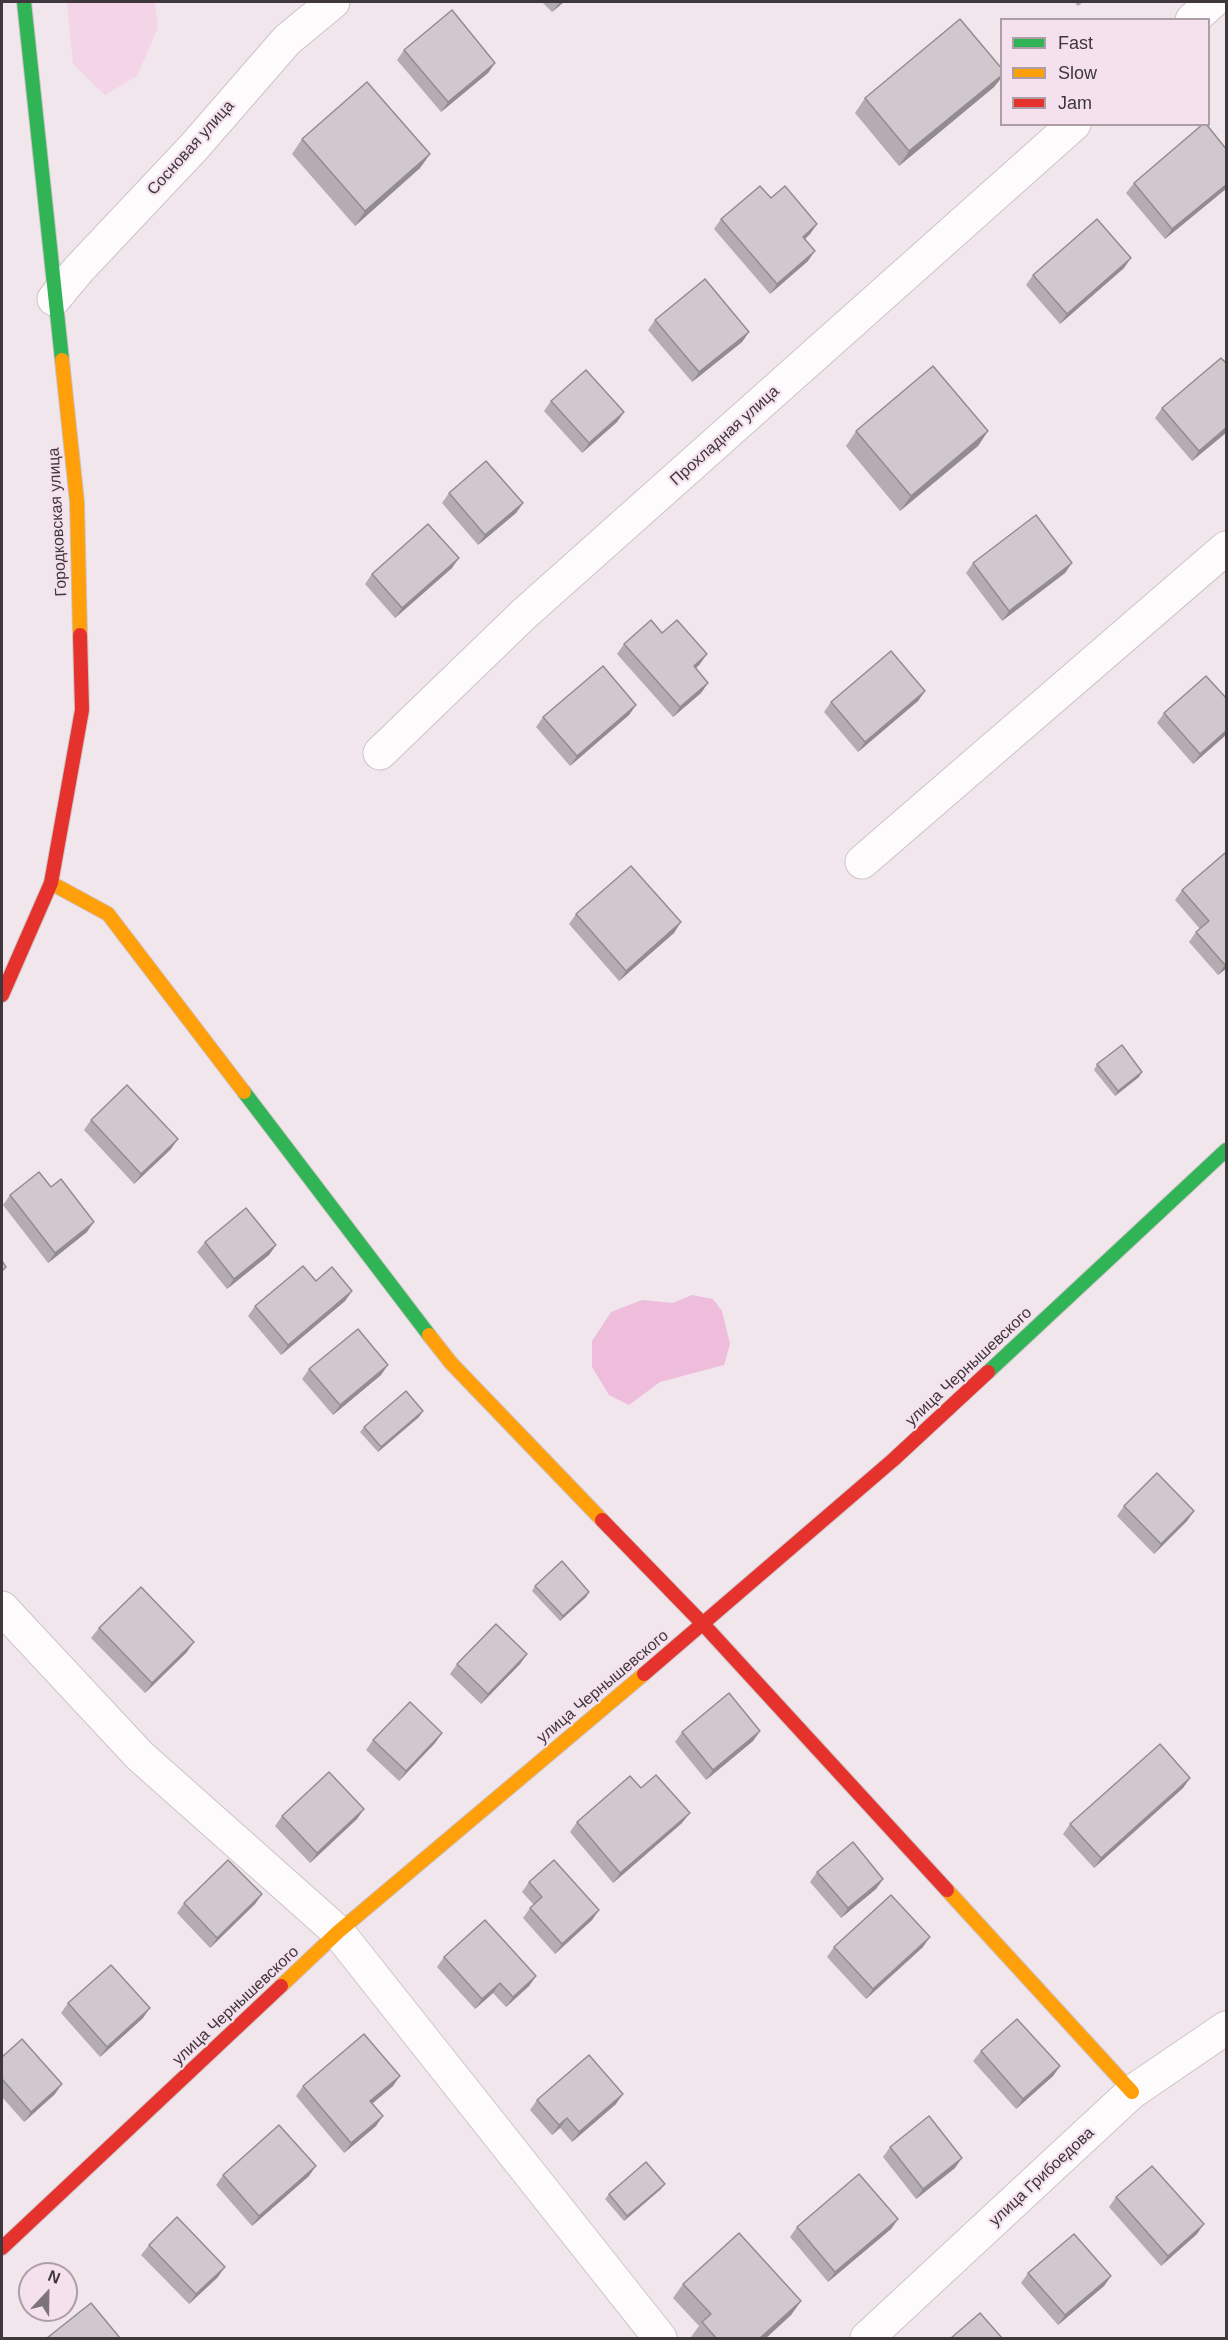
<!DOCTYPE html>
<html>
<head>
<meta charset="utf-8">
<style>
	body { margin:0 }
	#map { position:relative; width:1228px; height:2340px; overflow:hidden; background:#f1e6ec; font-family:Arial,sans-serif }
	canvas { display:block }
	.frame { position:absolute; inset:0; border:3px solid #3e373b; pointer-events:none }
	.legend { position:absolute; left:1000px; top:18px; width:210px; height:108px; box-sizing:border-box; background:#f5e1ed; border:2px solid #ac9da6; margin:0; padding:8px 10px; list-style:none; font-size:18px; color:#3e373b }
	.legend li { display:flex; align-items:center; gap:12px; height:30px }
	.legend b { width:30px; border:2px solid #ac9da6 }
	.north { position:absolute; left:18px; top:2262px; width:60px; height:60px; box-sizing:border-box; background:#f5e1ed; border:2px solid #ac9da6; border-radius:50%; rotate:22deg; font-size:16px; font-weight:700; line-height:24px; text-align:center; color:#3e373b }
	.north::after { content:''; display:block; margin:auto; width:21px; height:27px; background:#7d7479; clip-path:polygon(50% 0,100% 100%,50% 72%,0 100%) }
</style>
</head>
<body>
<div id="map">
<canvas width="1228" height="2340"></canvas>
<div class="frame"></div>
<ul class="legend">
<li><b style="height:8px;background:#30b455"></b>Fast</li>
<li><b style="height:8px;background:#ff9f0a"></b>Slow</li>
<li><b style="height:8px;background:#e5322d"></b>Jam</li>
</ul>
<div class="north">N</div>
</div>
<script>
const g = document.querySelector('canvas').getContext('2d');
g.lineJoin = 'round';
function paint(path, color) {
  g.fillStyle = color;
  g.fill(path, 'evenodd');
}
function strokePath(path, color, width, dash) {
  g.strokeStyle = color;
  g.lineWidth = width;
  g.lineCap = dash ? 'butt' : 'round';
  g.setLineDash(dash || []);
  g.stroke(path);
}
function drawText(font, color, halo, rows, align = 'center') {
  g.font = font + ' Arial,sans-serif';
  g.lineWidth = 4.5;
  g.setLineDash([]);
  g.textBaseline = 'middle';
  g.strokeStyle = halo;
  g.fillStyle = color;
  for (const [text, x, y, turn = 0] of rows) {
    g.save();
    g.translate(x, y);
    g.rotate((+turn || 0) * Math.PI / 180);
    g.textAlign = isNaN(turn) ? turn : align;
    if (halo) g.strokeText(text, 0, 0);
    g.fillText(text, 0, 0);
    g.restore();
  }
}
const green = new Path2D(`
	M67,2h88l3,26 -21,48 -32,19 -32,-31z`);
const water = new Path2D(`
	M692,1295l21,4 9,12 8,33 -6,21 -64,17 -31,23 -20,-10 -17,-28v-26l19,-29 31,-12 31,3z`);
const street = new Path2D(`
	M1192,20l20,-18
	M54,299l25,-30 115,-122 93,-107 46,-38
	M380,753l144,-139 550,-490
	M862,862l364,-314
	M2,1608l138,148 198,176 322,406
	M867,2338l265,-246 94,-64`);
const fast = new Path2D(`
	M24,2l38,358
	M244,1092l185,243
	M988,1372l238,-222`);
const slow = new Path2D(`
	M62,360l15,142 3,133
	M51,883l57,31 136,178
	M429,1335l22,28 151,157
	M947,1890l185,202
	M281,1986l57,-54 306,-258`);
const jam = new Path2D(`
	M2,995l49,-112 31,-173 -2,-75
	M602,1520l101,104 244,266
	M644,1674l249,-214 95,-88
	M2,2248l279,-262`);
const wall = new Path2D(`
	M542,2h22l-12,10z
	M1074,2h9l-5,4z
	M404,50l91,13 -7,10 -47,39 -44,-52z
	M1002,69v8l-8,10 -95,79 -44,-53 10,-15z
	M302,139l128,15 -10,14 -65,58 -63,-72z
	M1134,183l93,5 -62,51 -39,-46z
	M771,198l46,26 -7,10 -5,5 3,22 -38,33 -56,-65 7,-10z
	M1124,268l-64,56 -34,-39 7,-10z
	M655,320l94,12 -7,10 -50,40 -44,-52z
	M1227,364v68l-35,29 -37,-43 7,-10z
	M551,401l73,11 -7,10 -35,31 -38,-42z
	M856,431h132l-10,15 -78,65 -54,-65z
	M449,493l74,10 -7,10 -38,32 -36,-42z
	M973,563h99l-7,10 -63,48 -36,-48z
	M452,568l-57,50 -30,-34 7,-10z
	M662,633l38,31 -4,4 12,15 -7,10 -28,24 -56,-63 7,-10z
	M925,691l-7,10 -60,51 -34,-40 7,-10z
	M1227,699v35l-34,30 -36,-41 7,-10z
	M636,705l-7,10 -59,51 -34,-39 7,-10z
	M1227,856v112l-9,7 -29,-33 7,-10 4,-3 -25,-29 7,-10z
	M576,914l98,19 -55,48 -50,-57z
	M1097,1064l42,13 -24,19 -21,-26z
	M91,1120l80,29 -37,35 -50,-54z
	M10,1195l77,37 -39,31 -45,-58z
	M205,1242l71,3 -7,10 -42,34 -30,-37z
	M316,1281l36,10 -7,10 -64,54 -33,-39 7,-10z
	M309,1369l72,6 -48,40 -31,-36z
	M419,1417l-41,35 -18,-20 4,-5z
	M1124,1506l70,5 -7,10 -33,33 -37,-38z
	M535,1586l54,6 -3,5 -26,24 -28,-30z
	M99,1628l88,24 -42,41 -54,-55z
	M527,1654l-7,10 -39,40 -31,-30 7,-10z
	M760,1731l-7,10 -47,39 -31,-38 7,-10z
	M442,1733l-7,10 -36,38 -33,-31 7,-10z
	M1190,1778l-7,10 -89,80 -31,-34 7,-10z
	M641,1788l41,35 -69,60 -43,-51 7,-10z
	M282,1816l75,3 -47,44 -35,-37z
	M817,1872l66,7 -7,10 -35,29 -31,-36z
	M529,1882l70,28 -7,10 -37,34 -32,-36 7,-10 4,-3 -12,-13z
	M262,1894l-7,10 -45,44 -33,-35 7,-10z
	M834,1947h89l-57,52 -39,-42z
	M444,1957l92,19 -7,10 -23,21 -13,-14 -18,16 -38,-42z
	M68,2003l75,15 -43,39 -39,-44z
	M981,2051l79,15 -7,10 -37,33 -43,-48z
	M2,2057l53,37 -31,28 -22,-25z
	M303,2086h90l-21,18 4,22 -32,27 -48,-57z
	M537,2100l79,4 -44,38 -12,-14 -8,7 -22,-25z
	M890,2147l65,21 -39,31 -33,-42z
	M223,2175l86,1 -57,50 -36,-41z
	M661,2189l-37,32 -19,-22 4,-5z
	M1116,2197l81,37 -36,32 -52,-59z
	M898,2219l-7,10 -63,53 -38,-45 7,-10z
	M149,2245l69,32 -29,27 -48,-49z
	M1028,2273l83,3 -7,10 -46,39 -37,-42z
	M683,2284l118,17 -10,14 -25,23h-73l-2,-1 8,-11 -26,-28z`);
const shadedWall = new Path2D(`
	M560,2h4l-12,10z
	M495,63l-7,10 -47,39 7,-10z
	M1002,75v2l-8,10 -95,79 10,-15z
	M430,154l-10,14 -65,58 10,-15z
	M1227,184v4l-62,51 7,-10z
	M817,224l-7,10 -14,13 7,-10z
	M815,251l-7,10 -38,33 7,-10z
	M1131,258l-7,10 -64,56 7,-10z
	M749,332l-7,10 -50,40 7,-10z
	M624,412l-7,10 -35,31 7,-10z
	M1227,427v5l-35,29 7,-10z
	M988,431l-10,15 -78,65 11,-15z
	M523,503l-7,10 -38,32 7,-10z
	M459,558l-7,10 -57,50 7,-10z
	M1072,563l-7,10 -63,48 7,-10z
	M707,654l-7,10 -13,12 7,-10z
	M708,683l-7,10 -28,24 7,-10z
	M925,691l-7,10 -60,51 7,-10z
	M636,705l-7,10 -59,51 7,-10z
	M1227,730v4l-34,30 7,-10z
	M681,922l-7,11 -55,48 7,-10z
	M1227,964v4l-9,7 7,-10z
	M1142,1072l-3,5 -24,19 3,-5z
	M178,1139l-7,10 -37,35 7,-10z
	M94,1222l-7,10 -39,31 7,-10z
	M276,1245l-7,10 -42,34 7,-10z
	M352,1291l-7,10 -64,54 7,-10z
	M388,1365l-7,10 -48,40 7,-10z
	M423,1411l-4,6 -41,35 3,-5z
	M1194,1511l-7,10 -33,33 7,-10z
	M589,1592l-3,5 -26,24 3,-5z
	M194,1642l-7,10 -42,41 7,-10z
	M527,1654l-7,10 -39,40 7,-10z
	M760,1731l-7,10 -47,39 7,-10z
	M442,1733l-7,10 -36,38 7,-10z
	M1190,1778l-7,10 -89,80 7,-10z
	M364,1809l-7,10 -47,44 7,-10z
	M690,1813l-8,10 -69,60 7,-10z
	M883,1879l-7,10 -35,29 7,-10z
	M262,1894l-7,10 -45,44 7,-10z
	M599,1910l-7,10 -37,34 7,-10z
	M930,1937l-7,10 -57,52 7,-10z
	M536,1976l-7,10 -23,21 7,-10z
	M500,1983l-7,10 -18,16 7,-10z
	M150,2008l-7,10 -43,39 7,-10z
	M1060,2066l-7,10 -37,33 7,-10z
	M400,2076l-7,10 -30,25 7,-10z
	M62,2084l-7,10 -31,28 7,-10z
	M623,2094l-7,10 -44,38 7,-10z
	M383,2116l-7,10 -32,27 7,-10z
	M567,2118l-7,10 -8,7 7,-10z
	M962,2158l-7,10 -39,31 7,-10z
	M316,2166l-7,10 -57,50 7,-10z
	M665,2184l-4,5 -37,32 3,-5z
	M898,2219l-7,10 -63,53 7,-10z
	M1204,2224l-7,10 -36,32 7,-10z
	M225,2267l-7,10 -29,27 7,-10z
	M1111,2276l-7,10 -46,39 7,-10z
	M801,2301l-10,14 -25,23h-6z`);
const building = new Path2D(`
	M452,10l43,53 -47,39 -44,-52z
	M960,19l42,50v6l-93,76 -44,-53z
	M367,82l63,72 -65,57 -63,-72z
	M1203,124h3l21,26v34l-55,45 -38,-46z
	M760,186l11,12 14,-12 32,38 -14,13 12,14 -38,33 -56,-65z
	M1097,219l34,39 -64,56 -34,-39z
	M705,279l44,53 -50,40 -44,-52z
	M1221,358l6,6v63l-28,24 -37,-43z
	M933,366l55,65 -77,65 -55,-65z
	M586,370l38,42 -35,31 -38,-42z
	M486,461l37,42 -38,32 -36,-42z
	M1036,515l36,48 -63,48 -36,-48z
	M428,524l31,34 -57,50 -30,-34z
	M651,620l11,13 15,-13 30,34 -13,12 14,17 -28,24 -56,-63z
	M891,651l34,40 -60,51 -34,-40z
	M603,666l33,39 -59,51 -34,-39z
	M1206,676l21,23v31l-27,24 -36,-41z
	M1225,853l2,3v108l-2,1 -29,-33 13,-11 -27,-31z
	M631,866l50,56 -55,49 -50,-57z
	M1122,1045l20,27 -24,19 -21,-27z
	M127,1085l51,54 -37,35 -50,-54z
	M39,1172l12,15 10,-8 33,43 -39,31 -45,-58z
	M246,1208l30,37 -42,34 -29,-37z
	M2,1261l4,6 -4,4z
	M303,1266l13,15 16,-14 20,24 -64,54 -33,-39z
	M358,1329l30,36 -48,40 -31,-36z
	M406,1391l17,20 -42,36 -17,-20z
	M1157,1473l37,38 -33,33 -37,-38z
	M562,1561l27,31 -26,24 -28,-30z
	M141,1587l53,55 -42,41 -53,-55z
	M496,1624l31,30 -39,40 -31,-30z
	M729,1693l31,38 -47,39 -31,-38z
	M410,1702l32,31 -36,38 -33,-31z
	M1160,1744l30,34 -89,80 -31,-34z
	M329,1772l35,37 -47,44 -35,-37z
	M656,1775l34,38 -70,60 -43,-51 53,-46 11,12z
	M853,1842l30,37 -35,29 -31,-36z
	M228,1860l34,34 -45,44 -33,-35z
	M554,1860l45,50 -37,34 -32,-36 12,-11 -13,-15z
	M891,1895l39,42 -57,52 -39,-42z
	M485,1920l51,56 -23,21 -13,-14 -18,16 -38,-42z
	M111,1965l39,43 -43,39 -39,-44z
	M1017,2019l43,47 -37,33 -42,-48z
	M364,2034l36,42 -30,25 13,15 -32,27 -48,-57z
	M22,2039l40,45 -31,28 -29,-33v-22z
	M589,2055l34,39 -44,38 -12,-14 -8,7 -22,-25z
	M929,2116l33,42 -39,31 -33,-42z
	M279,2125l37,41 -57,50 -36,-41z
	M646,2162l19,22 -38,32 -18,-22z
	M1152,2166l52,58 -36,32 -52,-59z
	M859,2174l39,45 -63,53 -38,-45z
	M177,2217l48,50 -29,27 -47,-49z
	M739,2233l62,68 -41,37h-44l-14,-16 9,-8 -28,-30z
	M1074,2234l37,42 -46,39 -37,-42z
	M91,2303l29,35h-73z
	M980,2313l22,25h-51z`);
const streetNames = [
	["Сосновая улица",191,148,-48],
	["Прохладная улица",725,436,-42],
	["Городковская улица",58,522,-93],
	["улица Чернышевского",969,1367,-43],
	["улица Чернышевского",603,1687,-40],
	["улица Чернышевского",236,2006,-43],
	["улица Грибоедова",1042,2177,-43]
];
paint(green, '#f4d5e8');
paint(water, '#eebddc');
strokePath(street, '#cdc4c9', 35);
strokePath(fast, '#cdc4c9', 16);
strokePath(slow, '#cdc4c9', 16);
strokePath(jam, '#cdc4c9', 16);
strokePath(street, '#fdfbfc', 33);
strokePath(fast, '#30b455', 14);
strokePath(slow, '#ff9f0a', 14);
strokePath(jam, '#e5322d', 14);
paint(wall, '#b4acb0');
paint(shadedWall, '#928c90');
paint(building, '#d1c8cd');
strokePath(building, '#928c90', 1.5);
drawText('16px', '#3e373b', '#f5e1ed', streetNames);
</script>
</body>
</html>
